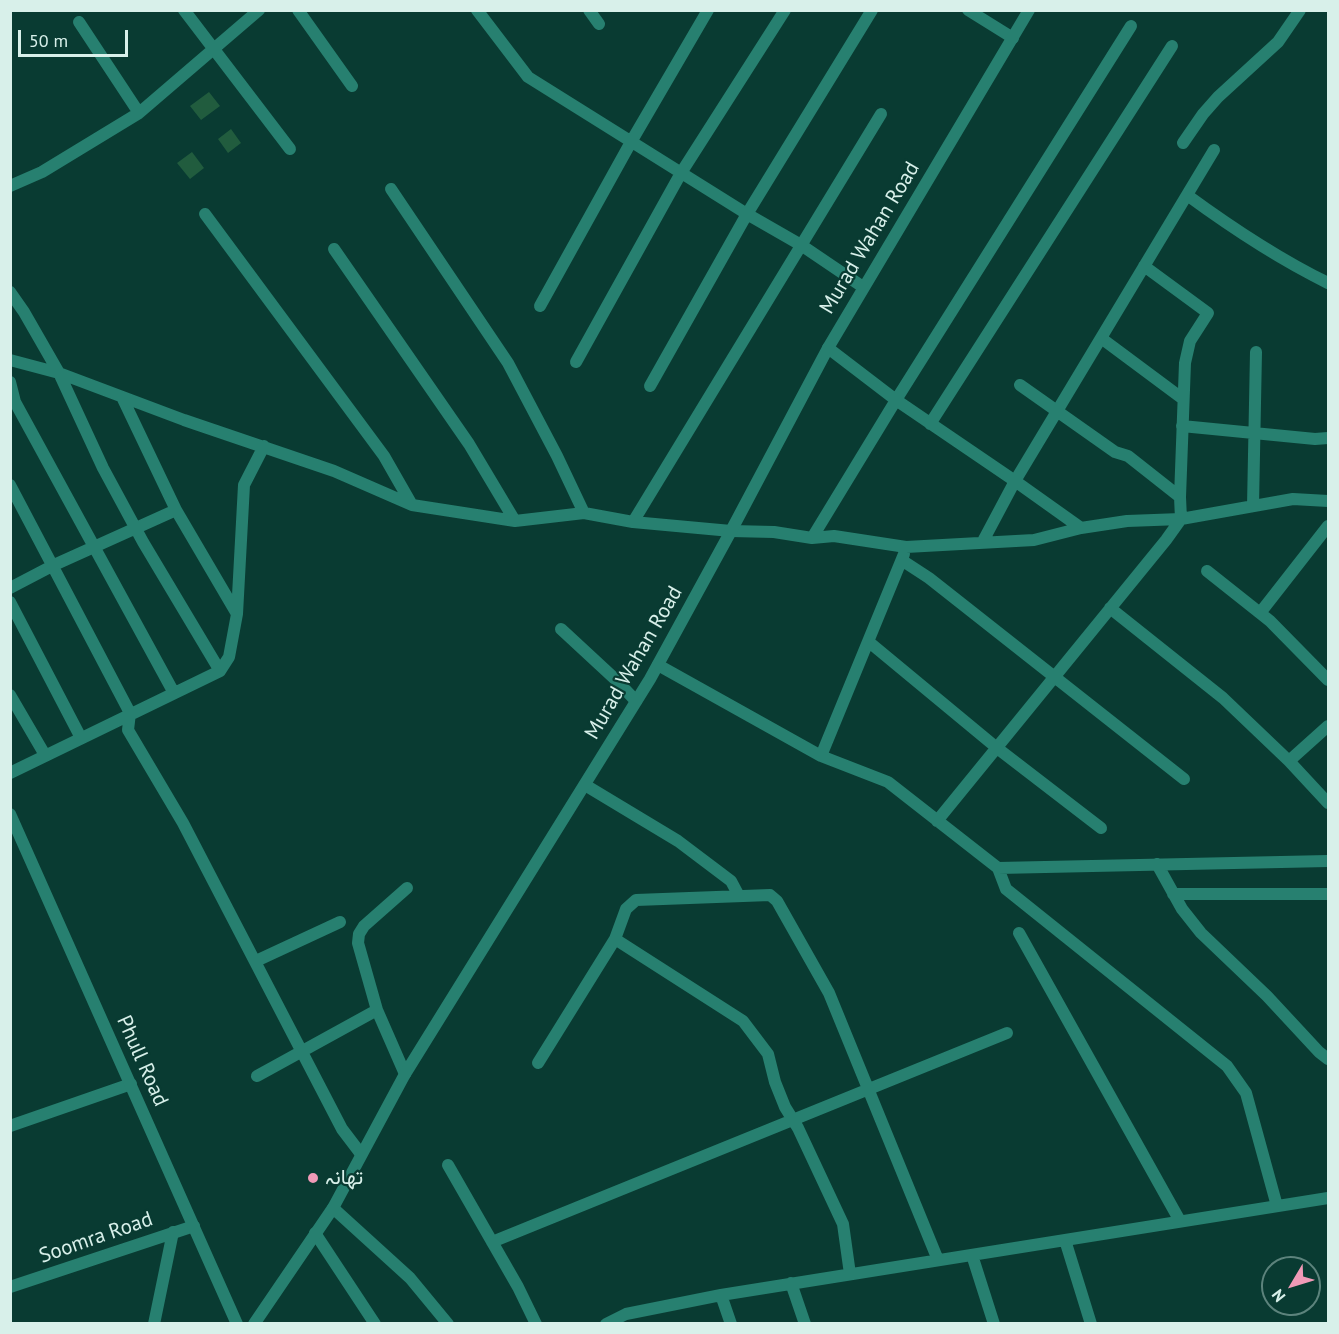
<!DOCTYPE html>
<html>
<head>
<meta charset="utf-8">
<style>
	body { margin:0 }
	#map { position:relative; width:1339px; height:1334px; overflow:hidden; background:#093b32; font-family:"PT Sans",sans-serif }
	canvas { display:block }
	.frame { position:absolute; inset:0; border:12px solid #d8f0ea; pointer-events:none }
	.north { position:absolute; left:1261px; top:1256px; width:60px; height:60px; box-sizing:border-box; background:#093b32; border:2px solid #5c837c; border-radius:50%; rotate:232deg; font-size:16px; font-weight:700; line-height:24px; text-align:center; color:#d8f0ea }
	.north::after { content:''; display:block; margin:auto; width:21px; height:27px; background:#f09ab7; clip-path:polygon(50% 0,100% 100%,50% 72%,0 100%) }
	.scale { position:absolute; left:18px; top:30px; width:110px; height:27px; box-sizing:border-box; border:3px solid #d8f0ea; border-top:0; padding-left:8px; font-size:18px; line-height:21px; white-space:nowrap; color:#d8f0ea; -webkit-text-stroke:4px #093b32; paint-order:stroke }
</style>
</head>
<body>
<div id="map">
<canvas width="1339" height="1334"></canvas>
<div class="frame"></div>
<div class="north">N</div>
<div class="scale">50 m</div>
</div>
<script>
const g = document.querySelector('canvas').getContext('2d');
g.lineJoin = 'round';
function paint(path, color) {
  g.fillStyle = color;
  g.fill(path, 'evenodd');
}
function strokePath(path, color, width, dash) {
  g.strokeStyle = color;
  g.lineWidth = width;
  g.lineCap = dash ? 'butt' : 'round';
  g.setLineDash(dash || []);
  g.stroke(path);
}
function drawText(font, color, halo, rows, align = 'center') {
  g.font = font + ' "PT Sans",Vazirmatn,sans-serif';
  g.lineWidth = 4.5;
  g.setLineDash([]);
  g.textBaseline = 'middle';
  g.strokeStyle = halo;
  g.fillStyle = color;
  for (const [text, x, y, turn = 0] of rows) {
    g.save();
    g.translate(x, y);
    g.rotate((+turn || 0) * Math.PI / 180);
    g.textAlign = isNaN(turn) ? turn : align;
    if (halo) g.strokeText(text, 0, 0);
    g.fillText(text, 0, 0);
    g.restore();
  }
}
const building = new Path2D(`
	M209,92l11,14 -19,14 -11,-14z
	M231,129l10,14 -13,10 -10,-14z
	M192,152l12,16 -14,11 -13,-16z`);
const minor = new Path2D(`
	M184,10l106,139
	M298,10l54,76
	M477,10l51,67 219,137 54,31 62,42
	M589,10l10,14
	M968,10l45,28
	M79,22l60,91
	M1183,143l20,-29 15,-17 60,-55 22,-32
	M10,186l32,-14 97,-59 120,-103
	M391,189l117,174 49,93 27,57
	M1187,195c45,33 92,64 141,88
	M205,214l179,242 28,49
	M334,249l135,195 46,77
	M10,292l14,20 35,61 44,95 40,74 77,129
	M540,306l91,-164 77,-132
	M1101,338l82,61
	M828,348l68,52 119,81 66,47
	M10,360l49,13 125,47 150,51 78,34 103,16 69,-8 49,9 98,9 43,1 38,6 22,-2 72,11 128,-7 47,-12 46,-7 54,-2 112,-20 35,2
	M576,362l105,-189 104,-163
	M10,382l5,20 159,291
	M1020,385l95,67 13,4 52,41
	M650,386l97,-172 125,-204
	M122,397l54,113
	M930,424l242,-378
	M1182,426l133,13 13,-1
	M10,485l120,228 -2,17 55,93 159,306 19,25
	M1253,506l3,-154
	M633,522l248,-408
	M812,538l84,-138 235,-374
	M982,543l33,-62 199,-331
	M903,561l26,17 255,201
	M1207,571l63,50 58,59
	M10,588l44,-23 122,-55 61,104
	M10,602l71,136
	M1110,608l113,90 66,63 39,42
	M1260,613l68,-87
	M561,629l54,50 21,22
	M869,642l128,106 104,80
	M658,665l163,91 67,26 110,86 8,21 221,177 19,27 31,113
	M10,695l35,60
	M821,756l83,-202
	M1289,761l39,-35
	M10,773l210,-102 9,-14 8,-43 7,-129 20,-39
	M585,785l93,56 53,40 8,15
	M937,821l229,-281 15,-21 -1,-22 5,-134 5,-22 18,-28 -64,-47
	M1157,864l25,45 19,24 66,63 52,56 9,7
	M998,868l330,-7
	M1173,894h155
	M1019,933l161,288
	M615,939l128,82 25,33 7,28 10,25 13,21 45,96 7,50
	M256,961l84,-39
	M538,1063l77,-124 11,-30 10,-9 134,-5 7,6 52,92 109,267
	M405,1074l-28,-64 -19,-67 1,-9 5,-8 43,-38
	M257,1076l120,-66
	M10,1126l121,-42
	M448,1165l70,122 18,37
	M333,1208l77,70 38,46
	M315,1233l60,91
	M1065,1240l26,84
	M492,1242l515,-209
	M972,1255l22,69
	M791,1283l14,41
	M10,1287l184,-61
	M721,1295l10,29
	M154,1324l19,-92
	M606,1324l20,-10 95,-19 607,-97`);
const tertiary = new Path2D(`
	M10,814l227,510
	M254,1324l79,-116 72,-134 245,-395 81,-148 97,-183 201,-338`);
const markers = [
	[313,1178,6,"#f09ab7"]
];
const streetNames = [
	["Murad Wahan Road",870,238,-59],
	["Murad Wahan Road",634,663,-60],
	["Phull Road",142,1061,66],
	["Soomra Road",96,1238,-19]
];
const poiNames = [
	["تھانہ",325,1178]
];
paint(building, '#215c3e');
strokePath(minor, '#278070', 12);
strokePath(tertiary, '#278070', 12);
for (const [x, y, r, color] of markers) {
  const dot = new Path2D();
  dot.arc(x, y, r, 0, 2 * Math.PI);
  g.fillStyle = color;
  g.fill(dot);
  strokePath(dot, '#093b32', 2);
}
drawText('21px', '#d8f0ea', '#093b32', streetNames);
drawText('21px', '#d8f0ea', '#093b32', poiNames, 'left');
</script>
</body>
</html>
